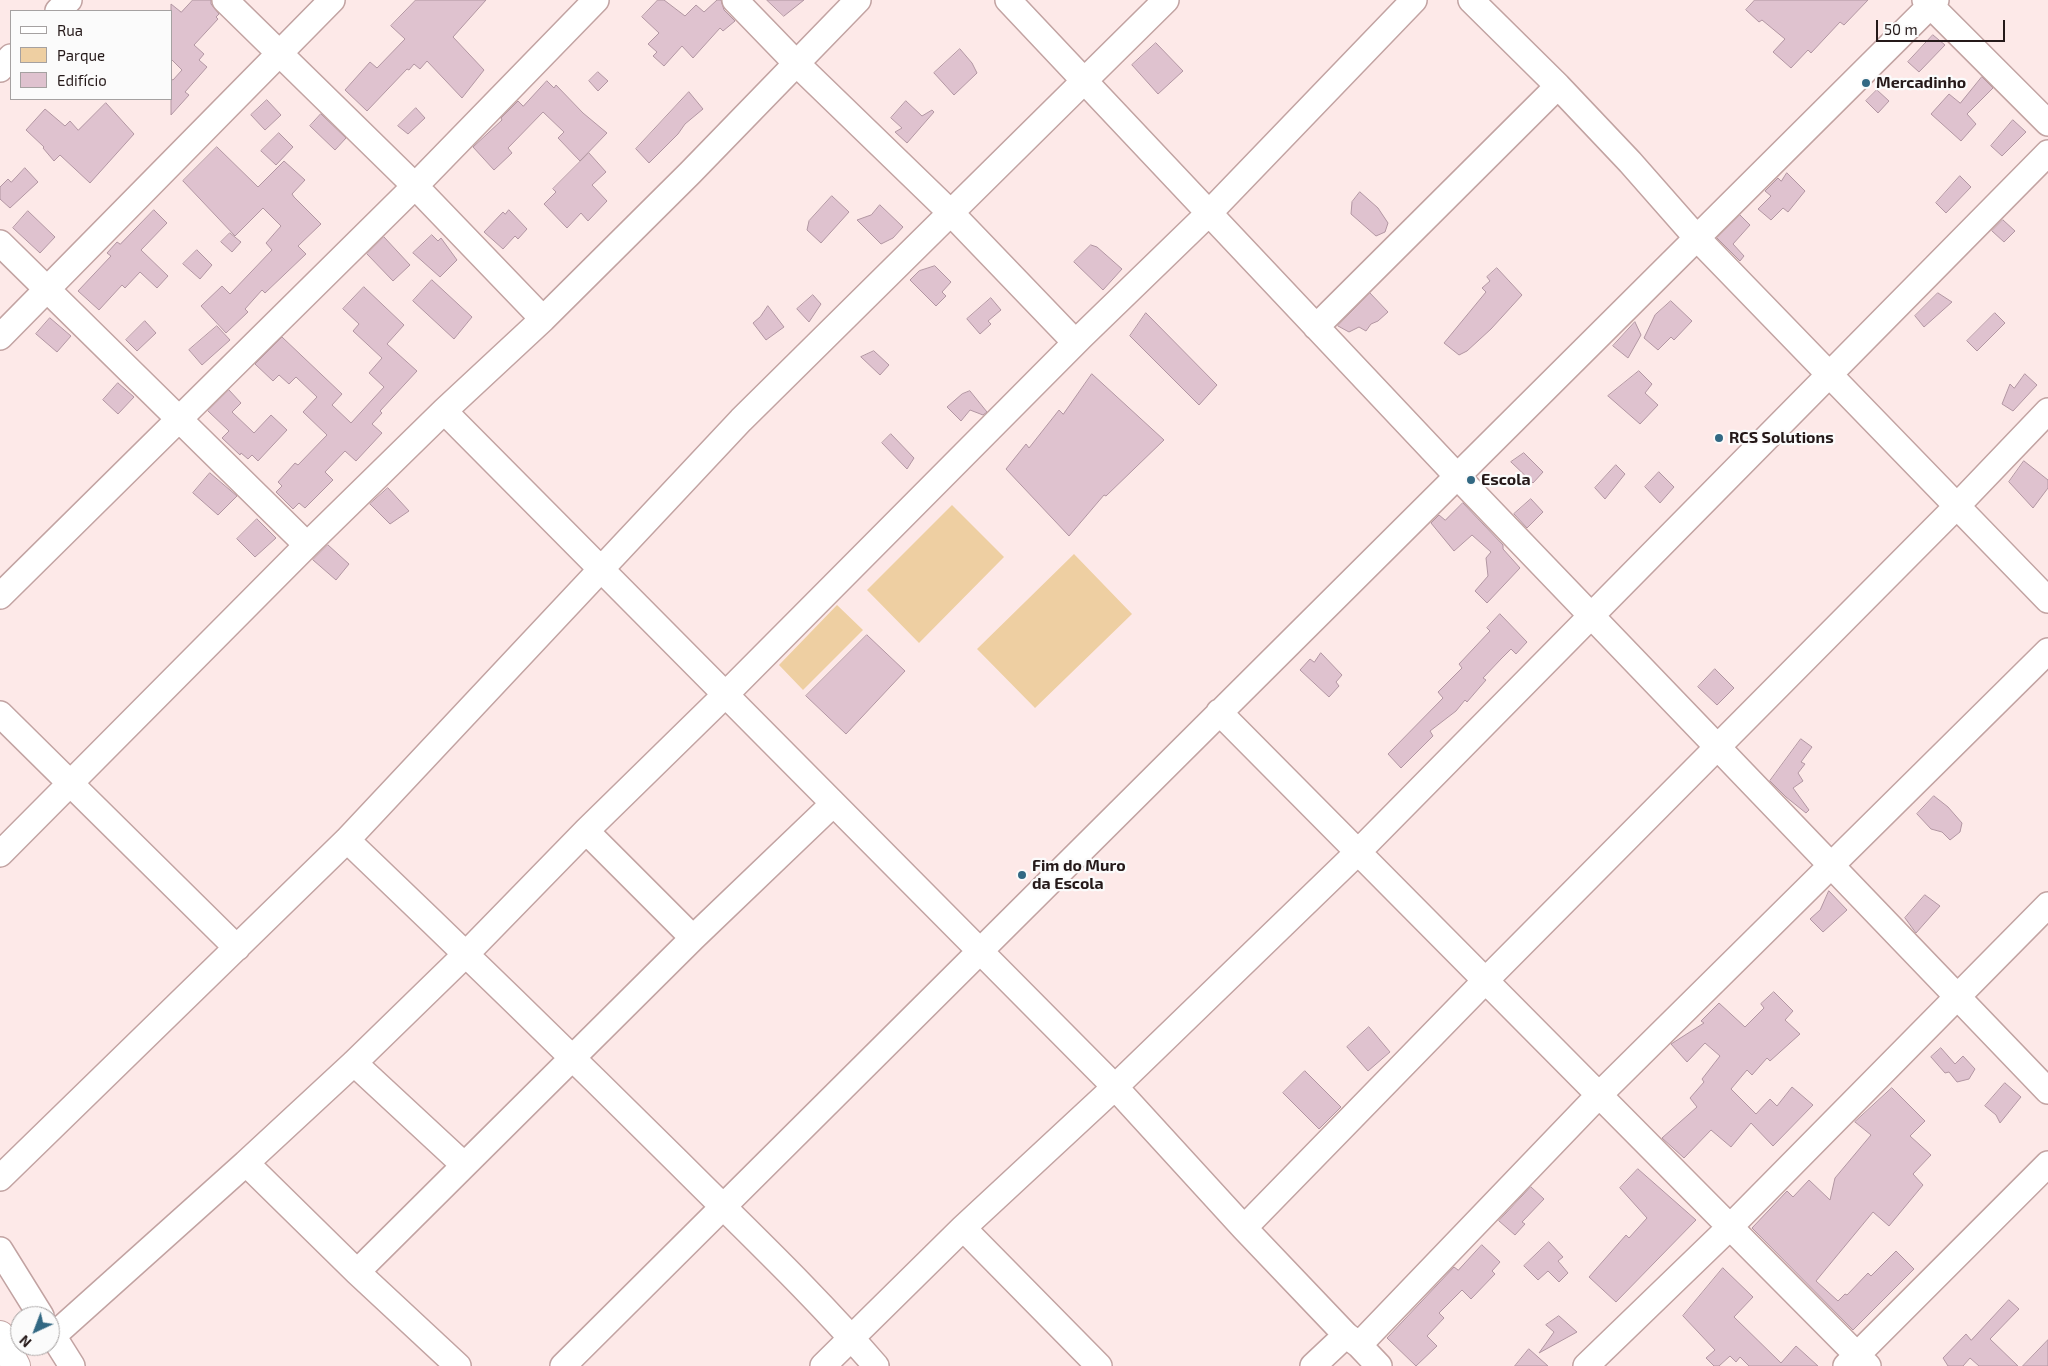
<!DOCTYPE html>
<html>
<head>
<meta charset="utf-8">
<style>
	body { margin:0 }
	#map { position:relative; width:2048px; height:1366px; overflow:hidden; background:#fde9e8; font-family:"Exo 2",sans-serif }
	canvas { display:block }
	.legend { position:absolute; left:10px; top:10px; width:162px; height:90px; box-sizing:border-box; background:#fbfbfb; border:1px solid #a5a1a1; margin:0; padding:6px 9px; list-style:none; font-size:15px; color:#251919 }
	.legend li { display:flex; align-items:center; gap:10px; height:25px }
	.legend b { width:25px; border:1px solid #a5a1a1 }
	.north { position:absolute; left:10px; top:1306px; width:50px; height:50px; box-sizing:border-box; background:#fbfbfb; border:1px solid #a5a1a1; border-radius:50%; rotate:223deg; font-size:14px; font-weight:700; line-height:20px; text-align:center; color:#251919 }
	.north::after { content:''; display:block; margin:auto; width:18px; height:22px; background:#326883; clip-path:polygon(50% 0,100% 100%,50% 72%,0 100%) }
	.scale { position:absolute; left:1876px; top:20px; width:129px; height:22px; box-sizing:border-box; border:2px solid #251919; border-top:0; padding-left:6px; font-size:15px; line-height:18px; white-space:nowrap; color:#251919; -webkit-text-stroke:4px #fbfbfb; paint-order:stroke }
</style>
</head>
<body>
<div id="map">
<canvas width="2048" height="1366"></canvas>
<ul class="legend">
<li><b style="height:6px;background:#fff"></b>Rua</li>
<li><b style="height:14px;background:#eecfa2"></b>Parque</li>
<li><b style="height:14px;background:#dfc2cf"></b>Edifício</li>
</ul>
<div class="north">N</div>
<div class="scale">50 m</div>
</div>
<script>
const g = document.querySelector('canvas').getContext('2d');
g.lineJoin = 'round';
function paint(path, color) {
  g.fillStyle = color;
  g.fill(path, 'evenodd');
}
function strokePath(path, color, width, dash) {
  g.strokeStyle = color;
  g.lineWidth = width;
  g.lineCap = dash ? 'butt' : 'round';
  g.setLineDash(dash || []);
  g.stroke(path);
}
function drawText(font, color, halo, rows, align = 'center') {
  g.font = font + ' "Exo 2",sans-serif';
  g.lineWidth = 4.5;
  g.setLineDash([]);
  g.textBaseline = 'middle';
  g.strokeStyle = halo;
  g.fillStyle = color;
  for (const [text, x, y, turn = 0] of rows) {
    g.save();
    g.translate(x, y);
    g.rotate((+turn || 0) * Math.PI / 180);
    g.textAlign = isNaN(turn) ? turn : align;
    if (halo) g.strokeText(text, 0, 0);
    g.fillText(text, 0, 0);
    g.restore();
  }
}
const green = new Path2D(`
	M952,505l52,52 -85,86 -52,-53z
	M1074,554l58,60 -97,94 -58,-59z
	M837,605l26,25 -60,60 -24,-25z`);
const building = new Path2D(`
	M193,0h18v4l8,10 -3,3 2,2 -24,26 10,9 -5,6 8,7 -22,25 4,3 -18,20v-36l2,1 9,-10 -11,-11v-55l10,8z
	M416,0h70l-33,37 31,33 -22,28 -35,-37 -7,8 -6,-5 -5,6 -2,-1 -40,42 -22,-21 25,-28 7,6 28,-29 -14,-13z
	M658,0h6l21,16 11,-11 8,7 13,-12h4l3,10 11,11 -12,10 -3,-3 -27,30 -11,-12 -18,20 -11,-10 4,-4 -9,-8 11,-11 -17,-16z
	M767,0h37l-20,16z
	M1755,0h113l-24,25 -4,-3 -29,31 -3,-3 -17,18 -18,-16 12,-13 -23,-19 -3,2 -13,-12z
	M1933,35l12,10 -26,27 -11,-10z
	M1156,43l27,28 -25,23 -26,-29z
	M960,49l12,14 5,10 -23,22 -20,-22z
	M598,72l10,9 -10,10 -9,-10z
	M1982,77l11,11 -26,26 9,10 -15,17 -30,-27 18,-20 11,9z
	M547,81l7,7 2,-3 27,28 24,20 -27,28 -22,-23 6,-6 -21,-20 -35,36 4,5 -18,17 -21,-23 29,-27 -1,-2 17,-17 5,5z
	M1877,90l12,11 -11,12 -12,-12z
	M689,92l14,17 -18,15 -7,10 -29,29 -13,-14z
	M267,100l14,15 -16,15 -14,-15z
	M906,101l16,15 10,-6 2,2 -27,31 -12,-11 7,-4 -11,-10z
	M106,103l28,31 -44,49 -30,-28 -6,6 -11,-13 1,-1 -18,-17 19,-21 20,17 5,-5 8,9z
	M416,108l9,10 -17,16 -10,-8z
	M321,114l25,24 -11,12 -25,-24z
	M2013,120l13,12 -24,24 -11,-10z
	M279,133l14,14 -17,18 -15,-14z
	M217,147l41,40 26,-26 21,19 -13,14 2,3 27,27 -23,22 8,8 -41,39 -3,-3 -17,19 3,3 -22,21 -25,-27 21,-20 8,8 42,-44 -6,-7 15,-17 -18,-18 -28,28 -52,-55z
	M589,153l17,19 -14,13 15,16 -19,20 -7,-8 -14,15 -23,-24 12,-12 -3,-3z
	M25,168l13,14 -28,26 -10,-9v-12l8,-8 3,3z
	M1787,173l18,18 -17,21 -5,-4 -12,12 -13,-11 13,-13 -6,-5 13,-13 3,3z
	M1960,176l11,11 -25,26 -10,-10z
	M1360,192l18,16 10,15 -3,9 -9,4 -25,-22 1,-12z
	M832,196l17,16 -28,31 -14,-13 2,-9z
	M880,205l23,22 -10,11 -12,6 -24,-24 14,-5z
	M154,210l13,13 -26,27 27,26 -11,12 -17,-16 -15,16 -3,-3 -23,25 -21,-19 33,-35 -4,-3 10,-11 3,2z
	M509,210l18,19 -9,10 -3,-3 -12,13 -19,-17 19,-20 2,2z
	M28,211l27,26 -15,16 -27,-25z
	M1740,215l10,10 -17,19 11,12 -4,5 -23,-23z
	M2003,220l12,11 -11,11 -12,-11z
	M230,233l11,9 -9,10 -11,-10z
	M432,235l6,6 3,-3 16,22 -17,17 -27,-24z
	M384,237l26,28 -17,16 -26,-27z
	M1091,245l6,2 25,22 -19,21 -29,-28z
	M197,250l15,15 -12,14 -17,-15z
	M935,266l16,16 -9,10 4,4 -10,10 -26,-26 9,-9z
	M1497,268l25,27 -31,34 -24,22 -8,4 -15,-12 42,-51 -4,-4 8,-7 -3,-4z
	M432,280l40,37 -18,22 -41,-38z
	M364,287l40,38 -17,19 30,27 -37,40 2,2 -10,11 10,9 -26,28 -11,-10 -20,21 8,8 -28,28 -6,-5 -6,6 -17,-17 6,-6 -4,-4 17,-19 3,2 29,-30 -24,-23 14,-15 -21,-20 -7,7 -10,-9 -6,6 -18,-17 27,-27 60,57 -10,11 19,18 33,-36 -15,-14 13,-15 -29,-27 6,-7 -16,-15z
	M1370,293l18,19 -10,9 -7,3 -5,7 -7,-4 -10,5 -11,-6z
	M1938,293l14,9 -28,25 -9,-11z
	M813,295l8,9 -12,18 -12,-13z
	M991,298l10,12 -13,11 3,3 -11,10 -13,-15z
	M1671,301l21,20 -18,19 -3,-3 -13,13 -14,-12 11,-23z
	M768,306l16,21 -18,13 -13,-17 7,-6z
	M1146,313l71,72 -18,20 -69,-69z
	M1995,313l10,10 -28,28 -10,-10z
	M50,318l21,18 -14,16 -21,-18z
	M145,321l11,12 -19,18 -11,-11z
	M1635,322l6,13 -13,23 -15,-12z
	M217,326l13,14 -28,25 -13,-15z
	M874,351l15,14 -9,10 -19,-18z
	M1639,371l13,13 -7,9 13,12 -18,19 -32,-28z
	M1092,374l72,66 -58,56 -2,-1 -35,41 -63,-67 20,-25 3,4 30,-38 4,4z
	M2025,374l12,11 -24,26 -11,-7 8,-20 4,4z
	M118,383l16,14 -16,17 -15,-14z
	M229,390l12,13 -9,9 22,21 17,-18 16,15 -29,31 -6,-6 -4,4 -7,-6 -1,2 -18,-17 7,-7 -21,-20z
	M970,391l17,21 -4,3 -13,-5 -9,11 -14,-14 15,-13z
	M891,434l23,24 -7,11 -25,-26z
	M1524,453l19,19 -10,11 -22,-21z
	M2024,461l24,19v8l-15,20 -24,-26z
	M1616,465l9,9 -20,25 -10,-11z
	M1659,472l15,15 -14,16 -15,-16z
	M210,473l27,23 -19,19 -25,-22z
	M388,488l21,23 -19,13 -20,-20z
	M1531,499l12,13 -16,16 -13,-14z
	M1463,503l40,42v4l17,19 -33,35 -12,-12 13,-15 -2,-18 5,-6 -19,-17 -18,16 -23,-28 8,-8 6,5z
	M257,519l19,19 -21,19 -18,-18z
	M328,545l21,19 -13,16 -23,-20z
	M1500,614l27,28 -11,12 -5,-5 -10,10 -18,19 3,2 -19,22 -2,-2 -9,11 -26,20 3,5 -32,32 -13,-14 55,-56 -5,-6 24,-24 -3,-4 31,-33 -3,-3z
	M867,635l38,36 -59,63 -40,-38z
	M1321,653l21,22 -6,7 3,4 -10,11 -29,-27 10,-11 4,3z
	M1715,669l19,19 -17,17 -19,-18z
	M1801,739l11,8 -11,15 4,2 -7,9 5,8 -10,7 16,22 -3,3 -20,-16 -16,-16z
	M1934,796l14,11 14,16 -2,9 -10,8 -8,-8 -11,-3 -14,-15z
	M1829,891l18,19 -24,22 -13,-13 10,-9z
	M1925,895l15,11 -24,27 -11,-15z
	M1774,992l19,19 -8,9 15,14 -30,27 -3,-3 -15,17 -5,-5 -16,19 25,25 14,-15 7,7 15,-19 21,18 -40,41 -22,-23 -20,24 -20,-17 -27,28 -22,-20 35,-31 -7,-9 14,-16 -2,-3 18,-23 -15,-13 -18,19 -16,-18 33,-21 -3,-2 18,-18 26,24 19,-19 -3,-4z
	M1369,1027l21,25 -22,19 -21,-24z
	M1941,1048l14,16 8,-8 12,13 -6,10 -12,3 -8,-10 -4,1 -14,-16z
	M1305,1071l36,36 -22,22 -36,-36z
	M2005,1083l16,14 -21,26 -4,-8 -11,-9z
	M1892,1088l33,33 -15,15 21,19 -18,19 10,11 -34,41 -16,-14 -57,69 22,20 7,-7 2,1 21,-22 3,3 25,-25 18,18 -61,61 -101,-102 35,-37 6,6 16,-17 21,20 5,-22 36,-43 -16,-13z
	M1638,1169l58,51 -80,82 -27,-25 37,-42 3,3 18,-20 -27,-30z
	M1531,1187l13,12 -22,23 3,2 -10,11 -16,-14z
	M1549,1242l14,15 -5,4 10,12 -9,9 -11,-11 -10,9 -14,-14z
	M1482,1245l18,17 -8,9 3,3 -24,25 -9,-9 -23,23 5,5 -17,18 10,10 -21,20 -29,-28 67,-71 4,3z
	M1723,1268l30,29 -19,20 47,46 15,-17 22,20h-69l-9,-9 -4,5 -6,-6 -11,10h-5l-8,-8 9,-8 -32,-34z
	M2009,1300l10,9 -29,30 28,27h-39l-9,-8 -7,8h-15l-5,-8 23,-24 5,6z
	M1559,1316l18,16 -38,21 15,-21 -8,-7z
	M2048,1340v26h-25z
	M1529,1349l19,17h-33z`);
const minor = new Path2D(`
	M225,0l190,186 128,133
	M735,0l61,63 155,150 124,129
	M1008,0l449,476 591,615
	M1471,0l87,86 72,76 66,75 352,363
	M1925,0l123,123
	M58,11l11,-11
	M0,69l11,-12
	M0,243l307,302
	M1316,327l242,-241
	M0,337l332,-337
	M444,411l671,676 129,141 102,107 13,10 20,21
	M0,596l415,-410 181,-186
	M1219,712l649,654
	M0,714l237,234
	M586,831l107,107
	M347,840c112,107 222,214 332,323 67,67 136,132 197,203
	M0,854l307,-309 137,-134 99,-92 147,-146 168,-173
	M354,1063l110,102
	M0,1178l347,-338 394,-420 425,-420
	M963,1228l136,138
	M1244,1228l242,-248 471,-474 91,-95
	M0,1250l41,66
	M357,1272l336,-334 140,-134
	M50,1331l22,35
	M53,1336l193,-173
	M1359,1345l240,-250 449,-444
	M458,1366l-101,-94 -111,-109 108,-100 112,-109 120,-123 139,-136 356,-358 128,-124 205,-213
	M563,1366l1373,-1366
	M823,1366l140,-138 152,-141 243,-235 690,-699
	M1313,1366l33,-31
	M1586,1366l144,-139 318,-322
	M1846,1366l202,-202`);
const major = new Path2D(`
	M0,1335l16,31`);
const markers = [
	[1866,83,5,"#326883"],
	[1719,438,5,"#326883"],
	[1471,480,5,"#326883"],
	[1022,875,5,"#326883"]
];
const poiNames = [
	["Mercadinho",1876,83],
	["RCS Solutions",1729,438],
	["Escola",1481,480],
	["Fim do Muro",1032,866],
	["da Escola",1032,884]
];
paint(green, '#eecfa2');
paint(building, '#dfc2cf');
strokePath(building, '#b296a2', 1);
strokePath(minor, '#c2a3a2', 28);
strokePath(major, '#c2a3a2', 30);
strokePath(minor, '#fff', 25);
strokePath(major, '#fff', 28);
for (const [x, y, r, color] of markers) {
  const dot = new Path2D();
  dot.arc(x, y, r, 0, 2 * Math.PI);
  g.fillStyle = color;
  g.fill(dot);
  strokePath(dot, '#fbfbfb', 2);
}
drawText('bold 16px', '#251919', '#fbfbfb', poiNames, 'left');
</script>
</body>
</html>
